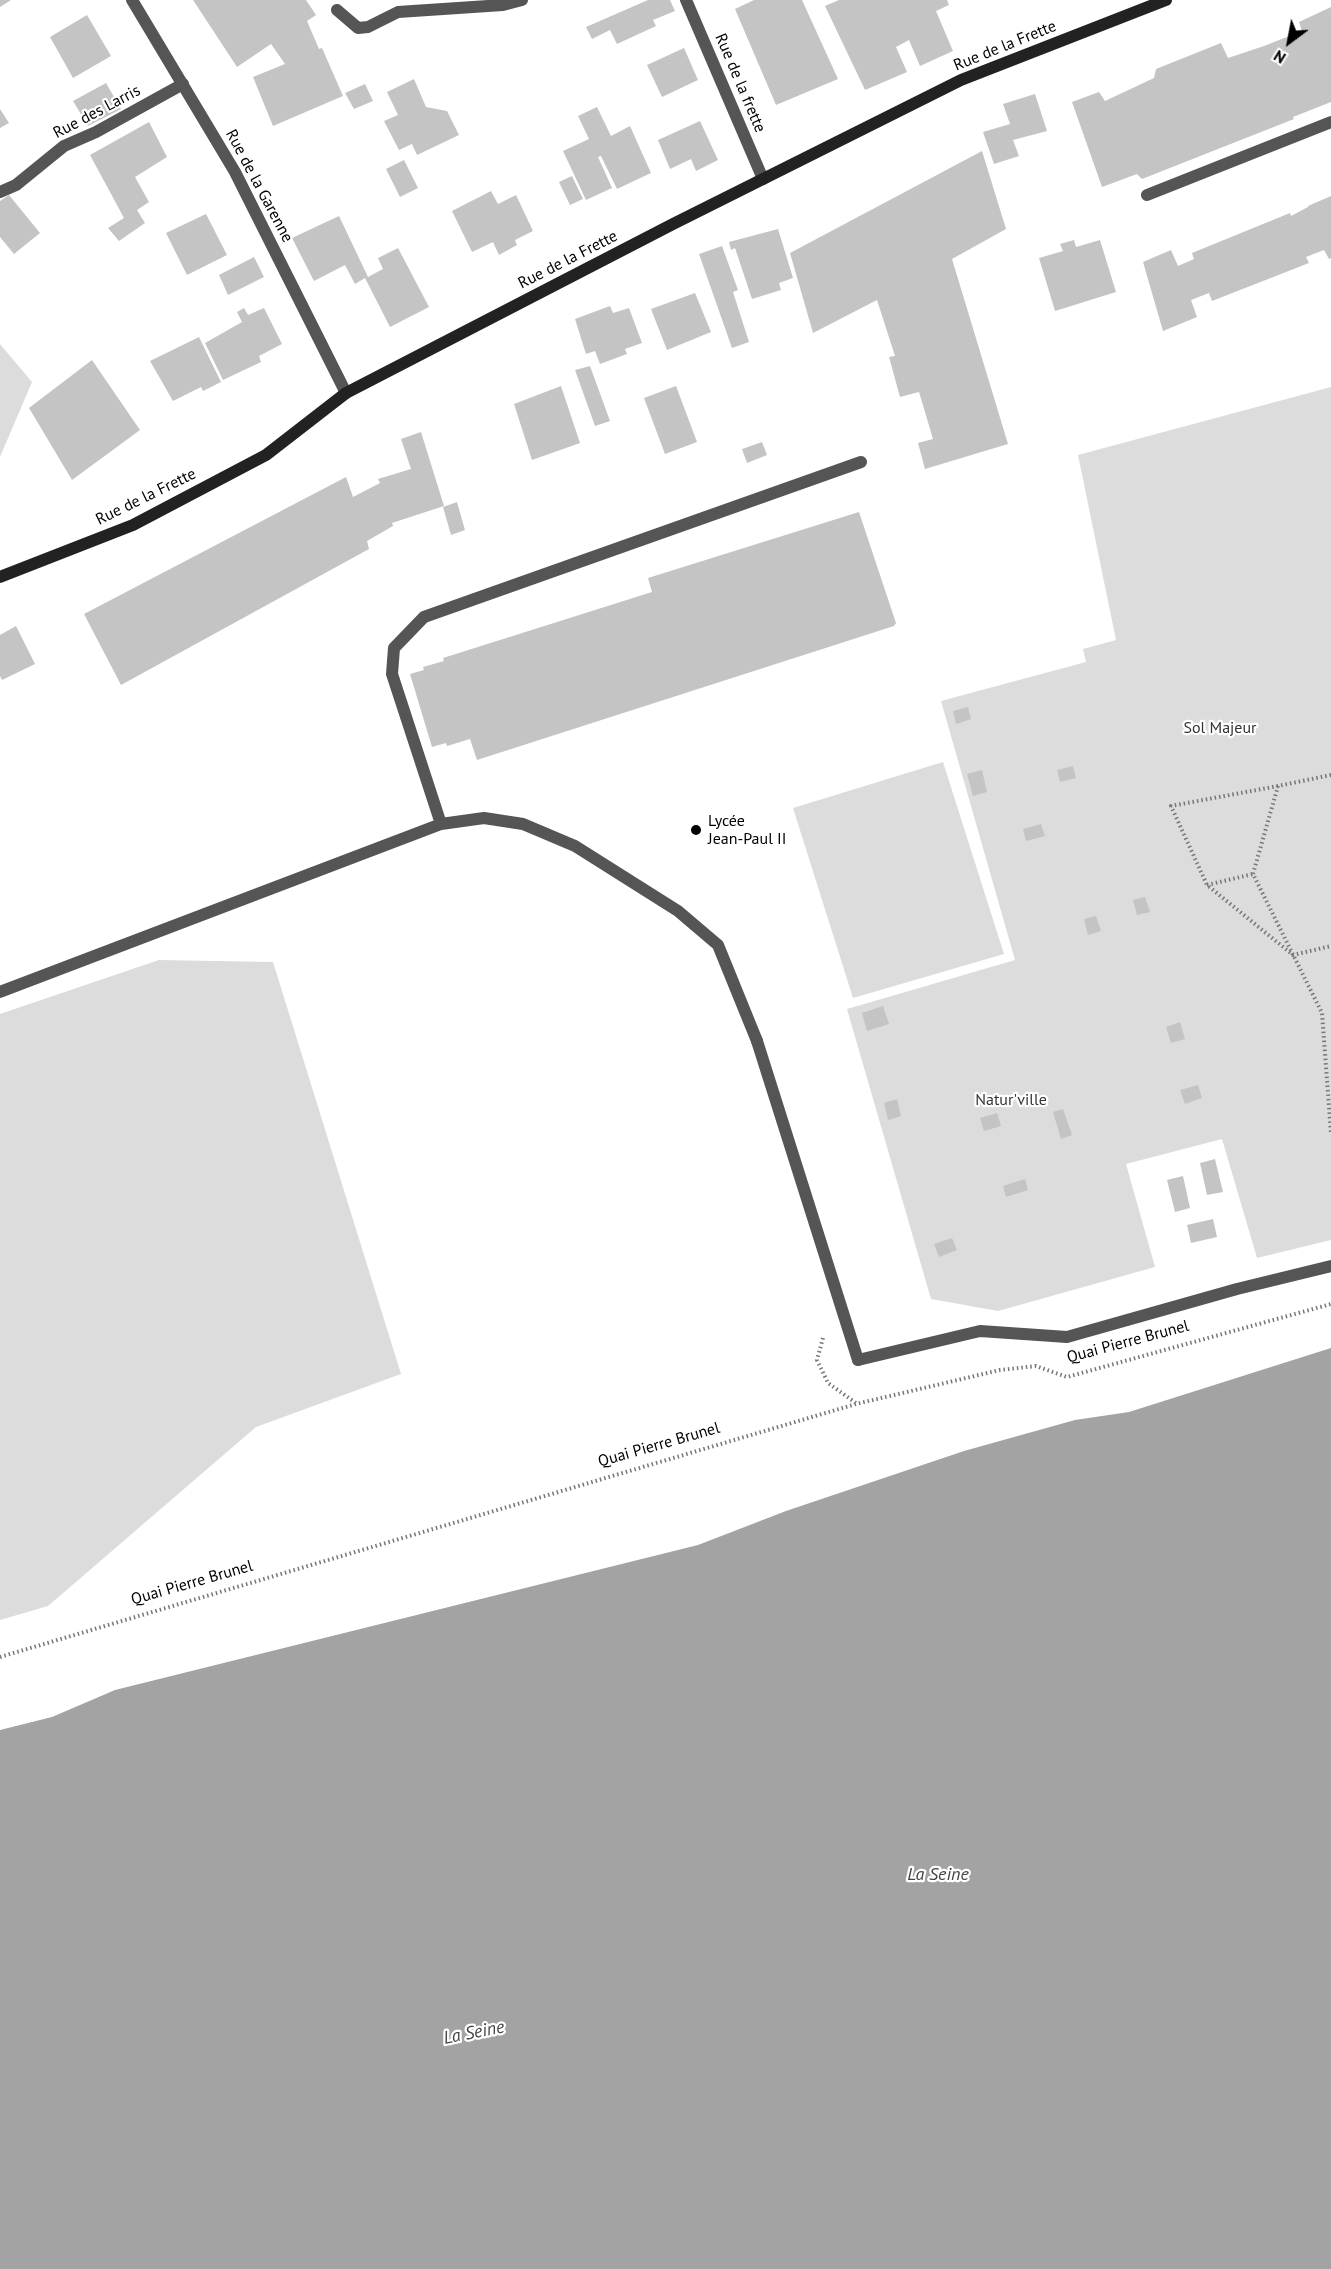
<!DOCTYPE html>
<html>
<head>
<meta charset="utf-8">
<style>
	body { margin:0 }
	#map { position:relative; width:1331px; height:2269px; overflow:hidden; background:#fff; font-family:"PT Sans",sans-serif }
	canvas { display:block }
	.north { position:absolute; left:1259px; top:12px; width:60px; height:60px; -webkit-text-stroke:4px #fff; paint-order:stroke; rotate:212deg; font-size:16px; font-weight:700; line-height:24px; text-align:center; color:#000 }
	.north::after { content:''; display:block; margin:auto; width:21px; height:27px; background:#000; clip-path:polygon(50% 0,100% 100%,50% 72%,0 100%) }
</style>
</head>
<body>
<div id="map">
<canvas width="1331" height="2269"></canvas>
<div class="north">N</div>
</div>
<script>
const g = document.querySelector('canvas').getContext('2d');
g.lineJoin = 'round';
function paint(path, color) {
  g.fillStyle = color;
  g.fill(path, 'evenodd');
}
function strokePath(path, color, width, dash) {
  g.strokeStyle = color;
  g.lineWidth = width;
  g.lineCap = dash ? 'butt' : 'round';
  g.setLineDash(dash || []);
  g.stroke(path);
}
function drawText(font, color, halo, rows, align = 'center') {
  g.font = font + ' "PT Sans",sans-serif';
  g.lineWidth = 4.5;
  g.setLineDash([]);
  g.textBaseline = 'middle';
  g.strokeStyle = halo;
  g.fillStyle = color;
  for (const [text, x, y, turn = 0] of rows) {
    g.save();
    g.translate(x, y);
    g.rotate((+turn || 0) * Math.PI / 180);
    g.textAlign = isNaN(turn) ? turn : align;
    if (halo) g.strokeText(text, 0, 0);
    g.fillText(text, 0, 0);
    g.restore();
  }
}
const green = new Path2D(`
	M0,344l32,38 -32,75z
	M1331,387v853l-74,18 -35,-119 -96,25 29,103 -157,44 -67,-12 -84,-290 168,-49 -74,-259 145,-39 -3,-13 33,-9 -38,-185z
	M943,762l61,192 -151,44 -60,-190z
	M159,960l114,2 128,412 -145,53 -208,179 -48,14v-606z`);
const water = new Path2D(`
	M1331,1348v921h-1331v-539l52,-13 63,-27 583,-145 88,-34 178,-60 111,-31 54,-8z`);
const building = new Path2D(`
	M0,0h11l-11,7z
	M193,0h113l10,15 -9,6 12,28 3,-1 21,48 -70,30 -20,-49 32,-13 -14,-20 -34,23z
	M648,0h22l5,11 -22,9 3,6 -39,18 -7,-14 -18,9 -6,-12z
	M754,0h48l36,79 -62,26 -41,-96z
	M839,0h108l2,5 -13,6 17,40 -33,15 -11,-26 -13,7 11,25 -42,18 -40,-84z
	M1331,7v95l-38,15 1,2 -152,60 -5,-5 -35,13 -30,-85 27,-10 6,9 49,-23 2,-9 65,-26 7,15 36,-12 38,-15 -3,-9z
	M87,15l24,41 -38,22 -23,-41z
	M684,48l14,32 -36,17 -15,-32z
	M414,79l12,28 21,4 12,24 -42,20 -5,-11 -13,6 -15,-29 14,-6 -11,-23z
	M106,83l15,26 -33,17 -15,-25z
	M365,84l8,17 -19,8 -9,-16z
	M1035,94l12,37 -34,9 6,16 -25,8 -11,-32 27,-8 -7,-20z
	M597,107l14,29 19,-10 21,47 -34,16 -16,-33 -3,1 14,31 -26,12 -23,-49 26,-12 -11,-23z
	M0,109l9,14 -9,5z
	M700,121l18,39 -22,11 -5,-12 -21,10 -12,-29z
	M149,122l18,35 -32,20 14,25 -12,8 8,13 -26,18 -11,-13 16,-10 -34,-63z
	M982,151l24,78 -54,30 56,185 -83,25 -7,-26 15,-4 -14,-47 -19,5 -11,-40 6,-1 -18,-56 -64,33 -23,-80z
	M404,160l14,28 -18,9 -14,-28z
	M572,176l11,23 -13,6 -11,-23z
	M491,191l7,13 18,-9 17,36 -18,9 2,5 -18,10 -6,-13 -21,10 -20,-41z
	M9,195l31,38 -26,21 -14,-17v-36z
	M1331,196v62l-2,1 -5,-9 -18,7 3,6 -97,38 -3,-8 -18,7 6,17 -34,14 -20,-69 28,-12 7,16 16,-7 -2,-6 98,-40 1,3 17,-9v-1z
	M206,214l21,41 -40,20 -21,-42z
	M339,216l29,61 15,-8 -5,-11 20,-10 31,59 -39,20 -25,-49 -10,6 -10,-19 -31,16 -22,-43z
	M778,229l15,49 -14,5 2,7 -29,9 -17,-51 -4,2 -2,-8z
	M1074,240l2,7 24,-7 16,52 -61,19 -16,-53 24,-7 -3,-7z
	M722,246l16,44 -5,2 16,50 -17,6 -33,-94z
	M254,257l10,20 -36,18 -9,-20z
	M695,293l16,39 -44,18 -16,-41z
	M610,306l3,7 16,-5 13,35 -17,6 2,5 -27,10 -5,-13 -9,3 -11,-35z
	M244,308l4,7 16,-7 18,36 -23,12 2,6 -38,18 -18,-37 37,-21 -5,-10z
	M199,337l22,45 -18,9 -2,-4 -28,14 -23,-40z
	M92,360l48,70 -68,50 -43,-72z
	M590,366l20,55 -15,5 -20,-56z
	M561,386l19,57 -48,17 -18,-56z
	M676,386l21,56 -32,12 -21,-56z
	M421,432l23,74 -52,17 1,3 -26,15 2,8 -248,136 -37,-71 262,-137 7,20 27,-14 -2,-4 33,-10 -10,-30z
	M762,442l5,13 -20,8 -5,-14z
	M457,502l8,28 -14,5 -8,-28z
	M859,512l37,111 -2,3 -417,134 -7,-21 -23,7 -1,-3 -14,4 -22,-73 14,-4 -1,-3 21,-6 -1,-3 209,-66 -4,-14z
	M16,626l19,38 -33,16 -2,-4v-41z
	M968,707l3,12 -15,5 -3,-13z
	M1073,766l3,12 -16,4 -3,-12z
	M982,770l5,22 -14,4 -6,-22z
	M1041,824l4,12 -19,5 -3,-12z
	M1145,897l5,15 -13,3 -4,-15z
	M1096,916l5,15 -13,4 -4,-16z
	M883,1006l6,18 -22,7 -5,-18z
	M1180,1022l5,17 -14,4 -5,-16z
	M1198,1085l4,13 -17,6 -5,-14z
	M897,1099l4,17 -13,4 -4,-17z
	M1063,1109l9,26 -11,4 -8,-27z
	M997,1113l4,13 -17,5 -4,-13z
	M1215,1159l8,33 -16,3 -7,-32z
	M1183,1176l7,32 -15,4 -8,-32z
	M1025,1179l3,11 -22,7 -3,-11z
	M1213,1219l4,18 -26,6 -4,-18z
	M952,1238l5,12 -18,7 -5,-13z`);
const path = new Path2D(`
	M1331,775l-53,11 -25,88 69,139 9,121
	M1278,786l-107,20 36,79 86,70 38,-9
	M1207,885l46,-11
	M823,1338l-6,22 11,23 28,20
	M0,1657l856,-253 144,-34 36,-4 31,11 264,-73`);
const lane = new Path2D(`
	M0,192l16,-7 48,-39 32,-14 87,-48
	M441,824l-49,-150 2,-26 30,-31 437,-155
	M0,992l441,-168 43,-6 39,6 52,22 103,65 40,34 39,96
	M858,1360l122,-29 87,6 170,-48 94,-23`);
const street = new Path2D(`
	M132,0l103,172 111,221
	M686,0l77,179
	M337,10l21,18 10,-1 30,-15 105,-7 19,-5
	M1147,195l184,-73
	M757,1041l101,319`);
const secondary = new Path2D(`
	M0,577l133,-52 133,-70 80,-62 327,-169 288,-144 205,-80`);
const markers = [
	[696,830,6,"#000"]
];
const streetNames = [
	["Rue de la Frette",1005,46,-22],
	["Rue de la frette",740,83,67],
	["Rue des Larris",97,112,-28],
	["Rue de la Garenne",259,186,62],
	["Rue de la Frette",568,260,-27],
	["Rue de la Frette",146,497,-26],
	["Quai Pierre Brunel",1128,1342,-15],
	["Quai Pierre Brunel",659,1445,-16],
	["Quai Pierre Brunel",192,1583,-16]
];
const parkNames = [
	["Sol Majeur",1220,728],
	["Natur'ville",1011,1100]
];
const poiNames = [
	["Lycée",708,821],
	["Jean-Paul II",708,839]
];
const waterNames = [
	["La Seine",938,1875],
	["La Seine",474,2033,-11]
];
paint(green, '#dcdcdc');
paint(water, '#a3a3a3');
paint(building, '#c4c4c4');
strokePath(path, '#777', 4, [1.5, 3]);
strokePath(lane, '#555', 12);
strokePath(street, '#555', 12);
strokePath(secondary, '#222', 12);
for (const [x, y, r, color] of markers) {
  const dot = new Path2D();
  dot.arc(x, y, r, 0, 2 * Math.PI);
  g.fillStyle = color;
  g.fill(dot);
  strokePath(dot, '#fff', 2);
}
drawText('16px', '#000', '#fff', streetNames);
drawText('16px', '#333', '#fff', parkNames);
drawText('16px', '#000', '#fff', poiNames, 'left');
drawText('italic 18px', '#444', '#fff', waterNames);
</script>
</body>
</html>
